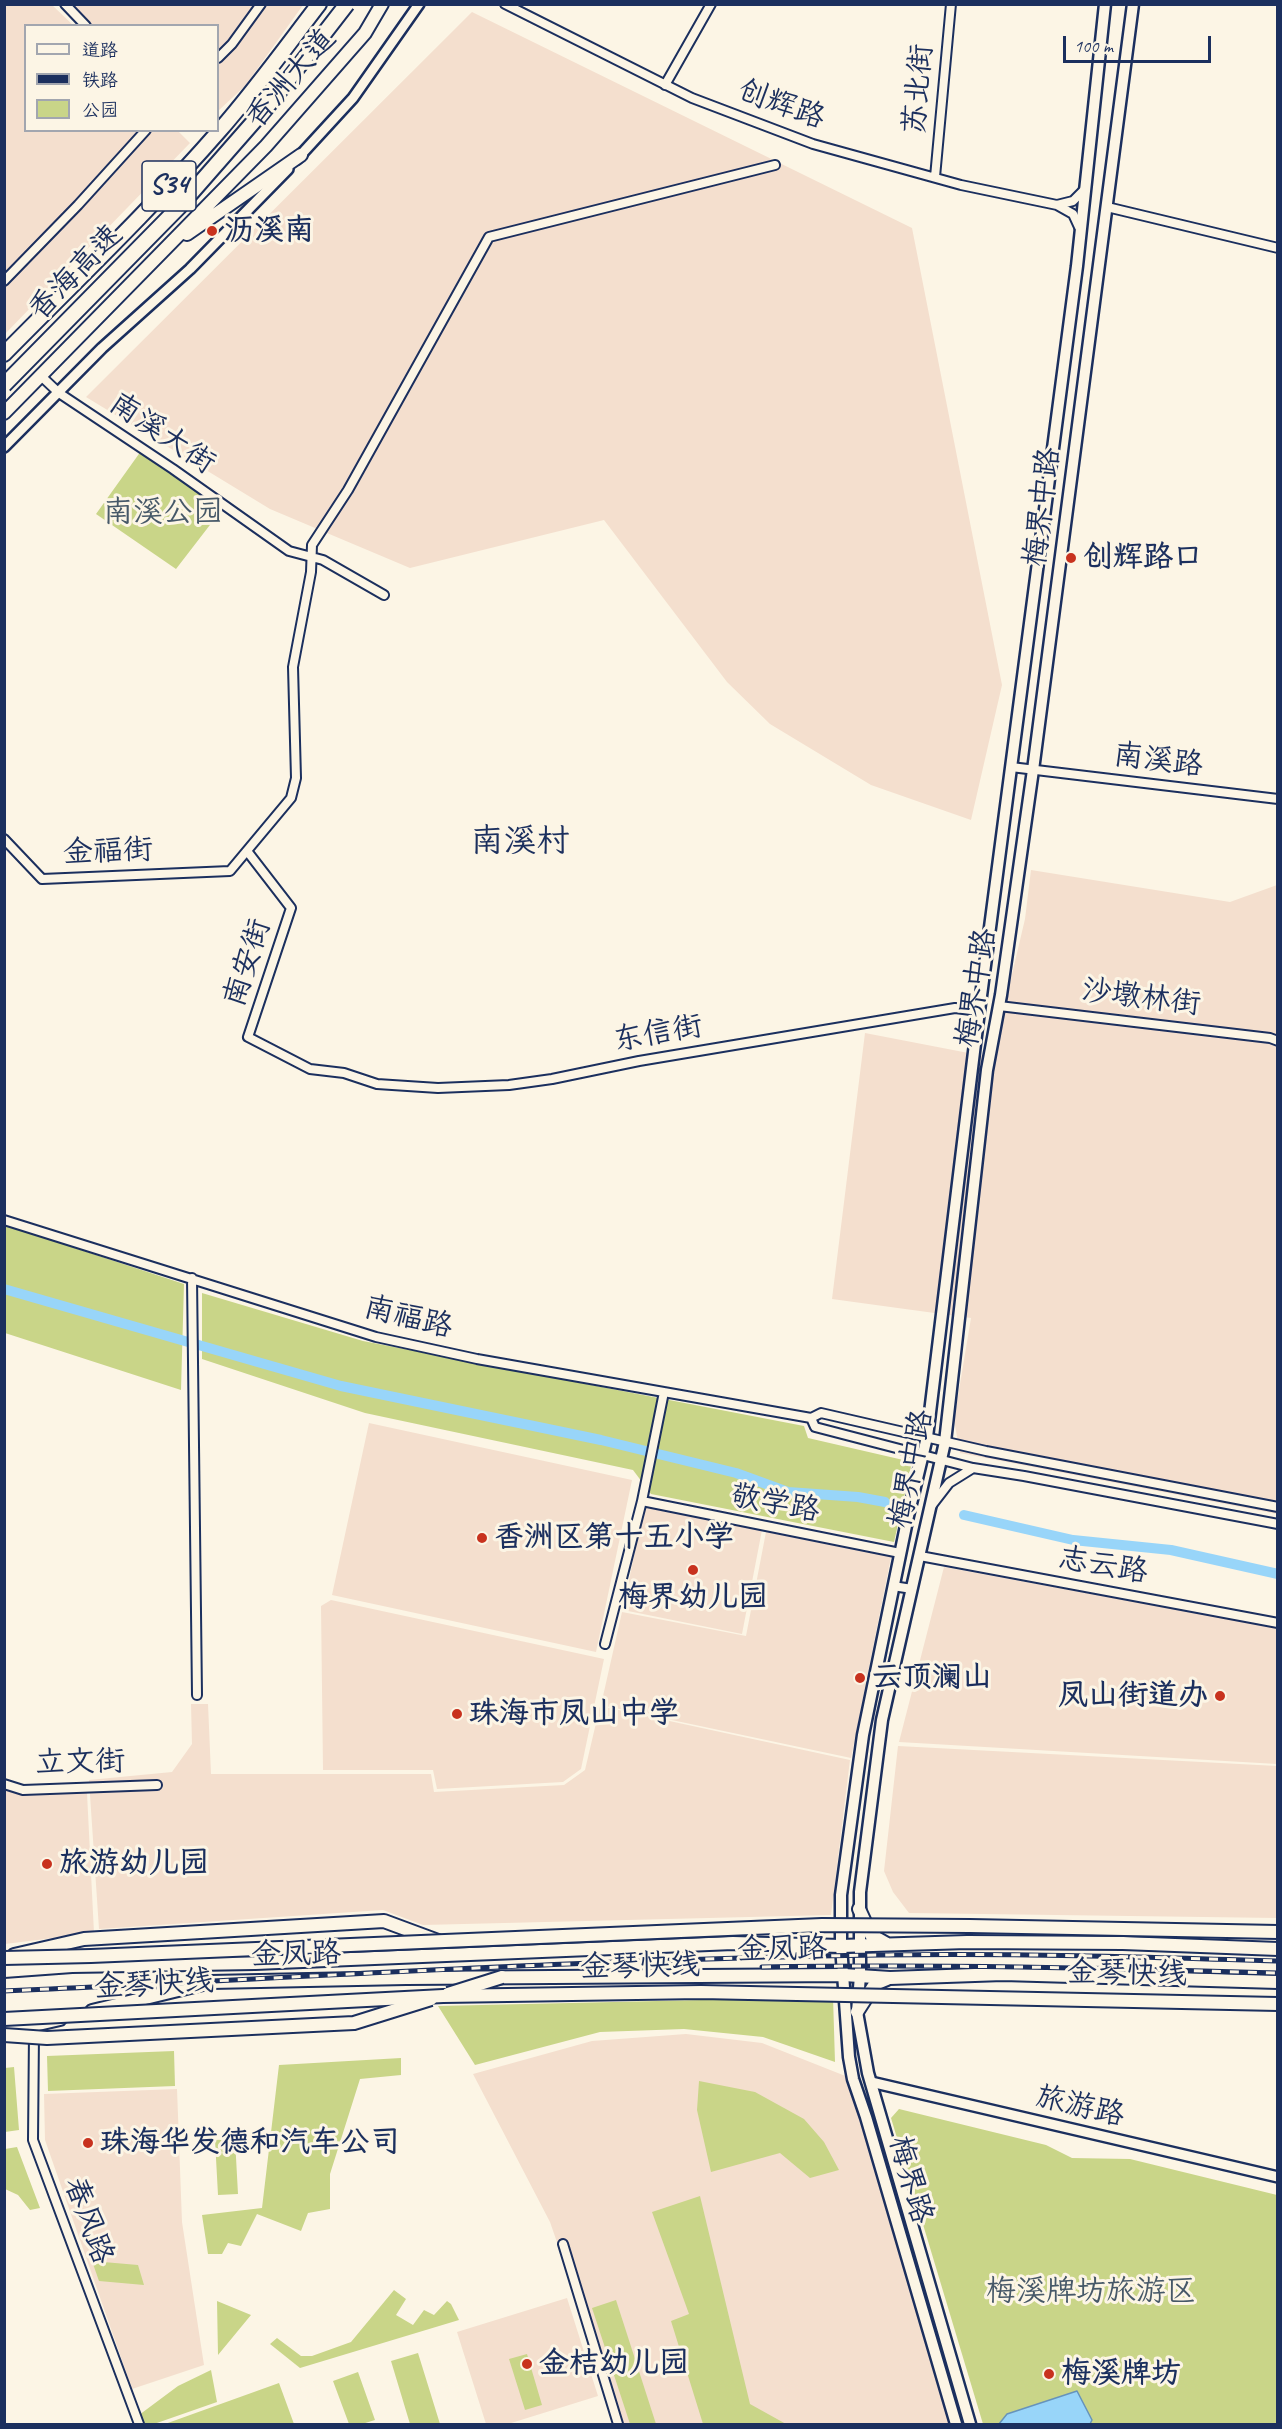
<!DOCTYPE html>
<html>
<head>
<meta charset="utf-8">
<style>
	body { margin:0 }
	#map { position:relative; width:1282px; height:2429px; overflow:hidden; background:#fcf5e5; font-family:Caveat,"LXGW WenKai TC",sans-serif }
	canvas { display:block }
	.frame { position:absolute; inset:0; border:6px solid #1b2f5e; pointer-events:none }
	.legend { position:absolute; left:24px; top:24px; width:195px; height:108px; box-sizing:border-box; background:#fcf5e5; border:2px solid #a2a6af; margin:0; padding:8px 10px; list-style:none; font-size:18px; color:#1b2f5e }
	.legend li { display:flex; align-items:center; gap:12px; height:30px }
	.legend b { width:30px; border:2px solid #a2a6af }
	.scale { position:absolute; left:1063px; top:36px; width:148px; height:27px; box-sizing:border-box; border:3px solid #1b2f5e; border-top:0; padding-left:8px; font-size:18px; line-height:21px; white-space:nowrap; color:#1b2f5e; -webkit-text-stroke:4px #fcf5e5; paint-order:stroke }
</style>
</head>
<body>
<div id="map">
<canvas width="1282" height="2429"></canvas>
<div class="frame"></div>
<ul class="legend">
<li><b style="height:8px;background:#fcf5e5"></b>道路</li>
<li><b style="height:8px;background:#1b2f5e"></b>铁路</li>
<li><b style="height:16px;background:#c9d588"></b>公园</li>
</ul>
<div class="scale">100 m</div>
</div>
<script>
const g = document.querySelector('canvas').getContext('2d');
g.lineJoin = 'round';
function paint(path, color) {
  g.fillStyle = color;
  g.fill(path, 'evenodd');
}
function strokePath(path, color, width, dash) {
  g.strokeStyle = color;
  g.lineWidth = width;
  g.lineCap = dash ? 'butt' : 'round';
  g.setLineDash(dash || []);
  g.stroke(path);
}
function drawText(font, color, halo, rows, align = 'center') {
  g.font = font + ' Caveat,"LXGW WenKai TC",sans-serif';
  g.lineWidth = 6;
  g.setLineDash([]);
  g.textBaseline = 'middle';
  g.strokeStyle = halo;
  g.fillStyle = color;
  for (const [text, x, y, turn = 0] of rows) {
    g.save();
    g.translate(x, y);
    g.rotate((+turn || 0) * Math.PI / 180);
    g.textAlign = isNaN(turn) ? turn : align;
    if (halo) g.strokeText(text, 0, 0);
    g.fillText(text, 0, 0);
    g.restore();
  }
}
const built = new Path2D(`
	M5,5h47l21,20 -47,1v104l152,1 12,12 -185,191z
	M71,5h232l-58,81 -27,25v-85l-127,-1z
	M472,12l440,216 90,457 -31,135 -100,-35 -101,-61 -43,-42 -123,-162 -194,48 -140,-59 -184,-112z
	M1031,870l199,32 47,-17v629l-317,-61 -6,-33 17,-102 -139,-19 33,-266 119,23 25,-69 16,-68z
	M369,1423l263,57 -36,172 -264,-57z
	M644,1506l118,24 -20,104 -119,-24z
	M766,1532l125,25 -40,201 -250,-53 21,-93 124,24z
	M944,1567l333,61v136l-378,-22z
	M331,1600l273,59 -23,110 -18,13 -126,7 -4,-19h-110l-2,-164z
	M191,1704h17l3,70h220l3,18 130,-7 21,-15 15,-64 250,54 -19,155 -408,10 -40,-15 -284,19 -10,-149 83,-8 20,-28z
	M898,1746l379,20v152l-368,-5 -16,-21 -9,-21z
	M4,1789l21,6 62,-2 7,140 -89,11z
	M686,2034l76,9 91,36 102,345h-335l-70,-202 -77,-148 119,-33z
	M177,2089l5,133 22,143 -72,24 -87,-249 -1,-46z
	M567,2298l31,98 -90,28h-22l-29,-92z`);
const green = new Path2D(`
	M141,451l82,57 -47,61 -80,-55z
	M5,1225l179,59 -3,106 -176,-57z
	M202,1293l161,48 441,85 4,12 104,24 -18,80 -243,-48 -18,-24 -268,-57 -163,-54z
	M833,1997l2,65 -72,-25 -79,-8 -84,3 -125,33 -37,-59z
	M174,2051l1,35 -127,5 -1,-35z
	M401,2058v17l-41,4 -30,95v35l-22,4 -7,18 -44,-17 -16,32 -13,-3 -6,11h-14l-6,-39 60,-7 17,-143z
	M14,2067l5,63 -14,2v-64z
	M699,2081l56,11 49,27 20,23 15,28 -29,8 -30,-25 -69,19 -14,-62z
	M899,2109l147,36 26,13 58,1 147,36v229h-294l-92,-306z
	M235,2139l3,55 -20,1 -3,-55z
	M17,2147l23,61 -10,2 -12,-15 -13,-6v-40z
	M700,2196l50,208 36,20h-83l-32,-103 18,-7 -37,-102z
	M92,2261l46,4 6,20 -45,-4z
	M394,2290l12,9 -10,16 17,10 11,-15 10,5 13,-14 4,3 8,16 -159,48 -30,-24 7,-6 24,18h11l39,-14z
	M616,2300l40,124h-26l-38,-116z
	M217,2301l34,14 -33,40z
	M418,2353l22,71h-30l-19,-63z
	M527,2354l15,51 -17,5 -16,-51z
	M211,2370l6,32 -63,22h-11l-4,-9 39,-29z
	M358,2372l17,48 -13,4h-13l-16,-43z
	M279,2383l15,41h-129z`);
const water = new Path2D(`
	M1077,2391l15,29 -2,4h-91l8,-10z`);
const canal = new Path2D(`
	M4,1289l337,97 260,54 135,33 52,19 70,5 27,5
	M964,1515l109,25 98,10 107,24`);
const minor = new Path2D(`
	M65,4l21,22
	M505,4l187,94 121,46 148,41 96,20
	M218,58l14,-14 29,-40
	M665,85l46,-81
	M935,177l16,-173
	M1107,207l171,41
	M1079,227l-6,-13 -16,-9 16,-4 11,-11
	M4,281l74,-76 68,-75
	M41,376l18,17 114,76 116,82 34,9 61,35
	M1011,767l267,32
	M4,839l38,40 188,-8 61,-73 5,-20 -3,-111 18,-95 1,-27 36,-55 141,-253 286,-72
	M247,851l44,57 -43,129 62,32 34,4 33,11 61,4 71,-3 43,-6 87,-18 316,-53 24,3
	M999,1006l271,32 8,3
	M4,1220l372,117 101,22 334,59
	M192,1278l5,417
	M973,1468l-158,-41 -4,-9 10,-5 165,38 292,56
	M642,1501l258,52
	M932,1505l17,-22 24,-15 51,8 254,48
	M920,1556l358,67
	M893,1586l19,3
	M605,1644l37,-143 22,-109
	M4,1784l19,6 134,-5
	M34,2033l-1,107 106,284
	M563,2244l55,180`);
const tertiary = new Path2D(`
	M297,159l56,-61 66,-94
	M4,447l98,-99 88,-79 98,-100
	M871,2082l407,95`);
const secondary = new Path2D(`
	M956,2424l-90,-307 -13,-38 -4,-22 -8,-111v-51l22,-160 45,-219 19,-79 52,-426 98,-745 28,-262
	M970,2424l-102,-351 -11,-61 3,-36v-84l22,-172 63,-278 42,-372 14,-75 32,-225 100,-766`);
const primary = new Path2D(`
	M859,1909l12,26 16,9
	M14,1955l70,-16 300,-18 54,20
	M4,1971l68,-5 183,-3 478,-20 108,3 126,-4 156,1 155,6
	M92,2011l119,-29 195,-4 438,-3 46,3 113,-4 275,8
	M857,2012l18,-28 12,-5
	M4,2032l56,-13`);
const trunk = new Path2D(`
	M187,234l114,-79
	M4,413l262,-267 99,-113 17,-29`);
const motorway = new Path2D(`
	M4,354c73,-74 148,-146 216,-224 35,-40 66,-83 99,-126`);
const rail = new Path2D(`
	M762,1967c172,-3 343,1 516,6
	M4,1991c292,-13 585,-32 877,-36 132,-2 264,2 397,6`);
const primaryBridge = new Path2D(`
	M448,1994l54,-17
	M4,2035l43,3 307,-15 77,-24`);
const trunkBridge = new Path2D(`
	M4,1958l87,-2 731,-31 148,1 308,6
	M4,2019l439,-23 258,-4 577,12`);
const motorwayBridge = new Path2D(`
	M4,385l175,-178 92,-105 76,-98`);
const markers = [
	[212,231,6,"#c8321e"],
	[1071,558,6,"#c8321e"],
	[482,1538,6,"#c8321e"],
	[693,1570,6,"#c8321e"],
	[860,1678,6,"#c8321e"],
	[1220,1696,6,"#c8321e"],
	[457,1714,6,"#c8321e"],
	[47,1864,6,"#c8321e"],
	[88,2143,6,"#c8321e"],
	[527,2364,6,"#c8321e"],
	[1049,2374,6,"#c8321e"]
];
const shields = [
	[169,186,54]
];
const shieldNames = [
	["S34",169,186]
];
const streetNames = [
	["香洲大道",291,79,-49],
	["苏北街",919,89,-85],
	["创辉路",781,105,20],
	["香海高速",76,273,-46],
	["南溪大街",162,434,34],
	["梅界中路",1043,507,-83],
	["南溪路",1158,761,7],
	["金福街",108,852,-2],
	["南安街",248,963,-72],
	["梅界中路",977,988,-81],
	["沙墩林街",1141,998,7],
	["东信街",658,1034,-10],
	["南福路",408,1318,14],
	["梅界中路",912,1469,-79],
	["敬学路",775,1504,11],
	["志云路",1103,1566,10],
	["立文街",80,1763,-1],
	["金凤路",782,1950,-1],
	["金凤路",296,1955,-1],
	["金琴快线",640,1967,-1],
	["金琴快线",1127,1974,1],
	["金琴快线",154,1985,-3],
	["旅游路",1080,2107,13],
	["梅界路",910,2180,74],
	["春风路",88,2221,70]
];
const poiNames = [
	["沥溪南",224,231],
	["创辉路口",1083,558],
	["香洲区第十五小学",494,1538],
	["梅界幼儿园",693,1598,"center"],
	["云顶澜山",872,1678],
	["凤山街道办",1208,1696,"right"],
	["珠海市凤山中学",469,1714],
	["旅游幼儿园",59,1864],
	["珠海华发德和汽车公司",100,2143],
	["金桔幼儿园",539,2364],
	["梅溪牌坊",1061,2374]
];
const parkNames = [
	["南溪公园",163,513],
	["梅溪牌坊旅游区",1091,2292]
];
const quarterNames = [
	["南溪村",520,842]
];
paint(built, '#f4dfce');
paint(green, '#c9d588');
paint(water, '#98d5f9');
strokePath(water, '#6693bb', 1.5);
strokePath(canal, '#98d5f9', 10);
strokePath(minor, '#1b2f5e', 12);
strokePath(tertiary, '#1b2f5e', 14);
strokePath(secondary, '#1b2f5e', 15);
strokePath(primary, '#1b2f5e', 16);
strokePath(trunk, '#1b2f5e', 16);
strokePath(motorway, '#1b2f5e', 18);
strokePath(minor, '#fcf5e5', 8);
strokePath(tertiary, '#fcf5e5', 9);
strokePath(secondary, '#fcf5e5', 10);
strokePath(primary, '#fcf5e5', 12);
strokePath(trunk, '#fcf5e5', 12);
strokePath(motorway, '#fcf5e5', 14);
strokePath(rail, '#1b2f5e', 5);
strokePath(rail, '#fcf5e5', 3, [9]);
strokePath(primaryBridge, '#1b2f5e', 16, []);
strokePath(trunkBridge, '#1b2f5e', 16, []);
strokePath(motorwayBridge, '#1b2f5e', 18, []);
strokePath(primaryBridge, '#fcf5e5', 12);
strokePath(trunkBridge, '#fcf5e5', 12);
strokePath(motorwayBridge, '#fcf5e5', 14);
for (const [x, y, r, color] of markers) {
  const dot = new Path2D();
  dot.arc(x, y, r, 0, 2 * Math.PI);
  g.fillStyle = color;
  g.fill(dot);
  strokePath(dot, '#fcf5e5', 2);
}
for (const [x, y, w] of shields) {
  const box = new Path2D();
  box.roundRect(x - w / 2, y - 25, w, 50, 4.5);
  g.fillStyle = '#fcf5e5';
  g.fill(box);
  strokePath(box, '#1b2f5e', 1.5);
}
drawText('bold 28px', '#1b2f5e', null, shieldNames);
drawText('30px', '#1b2f5e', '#fcf5e5', streetNames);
drawText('bold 30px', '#1b2f5e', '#fcf5e5', poiNames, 'left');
drawText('30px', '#465868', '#fcf5e5', parkNames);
drawText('33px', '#1b2f5e', '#fcf5e5', quarterNames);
</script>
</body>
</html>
